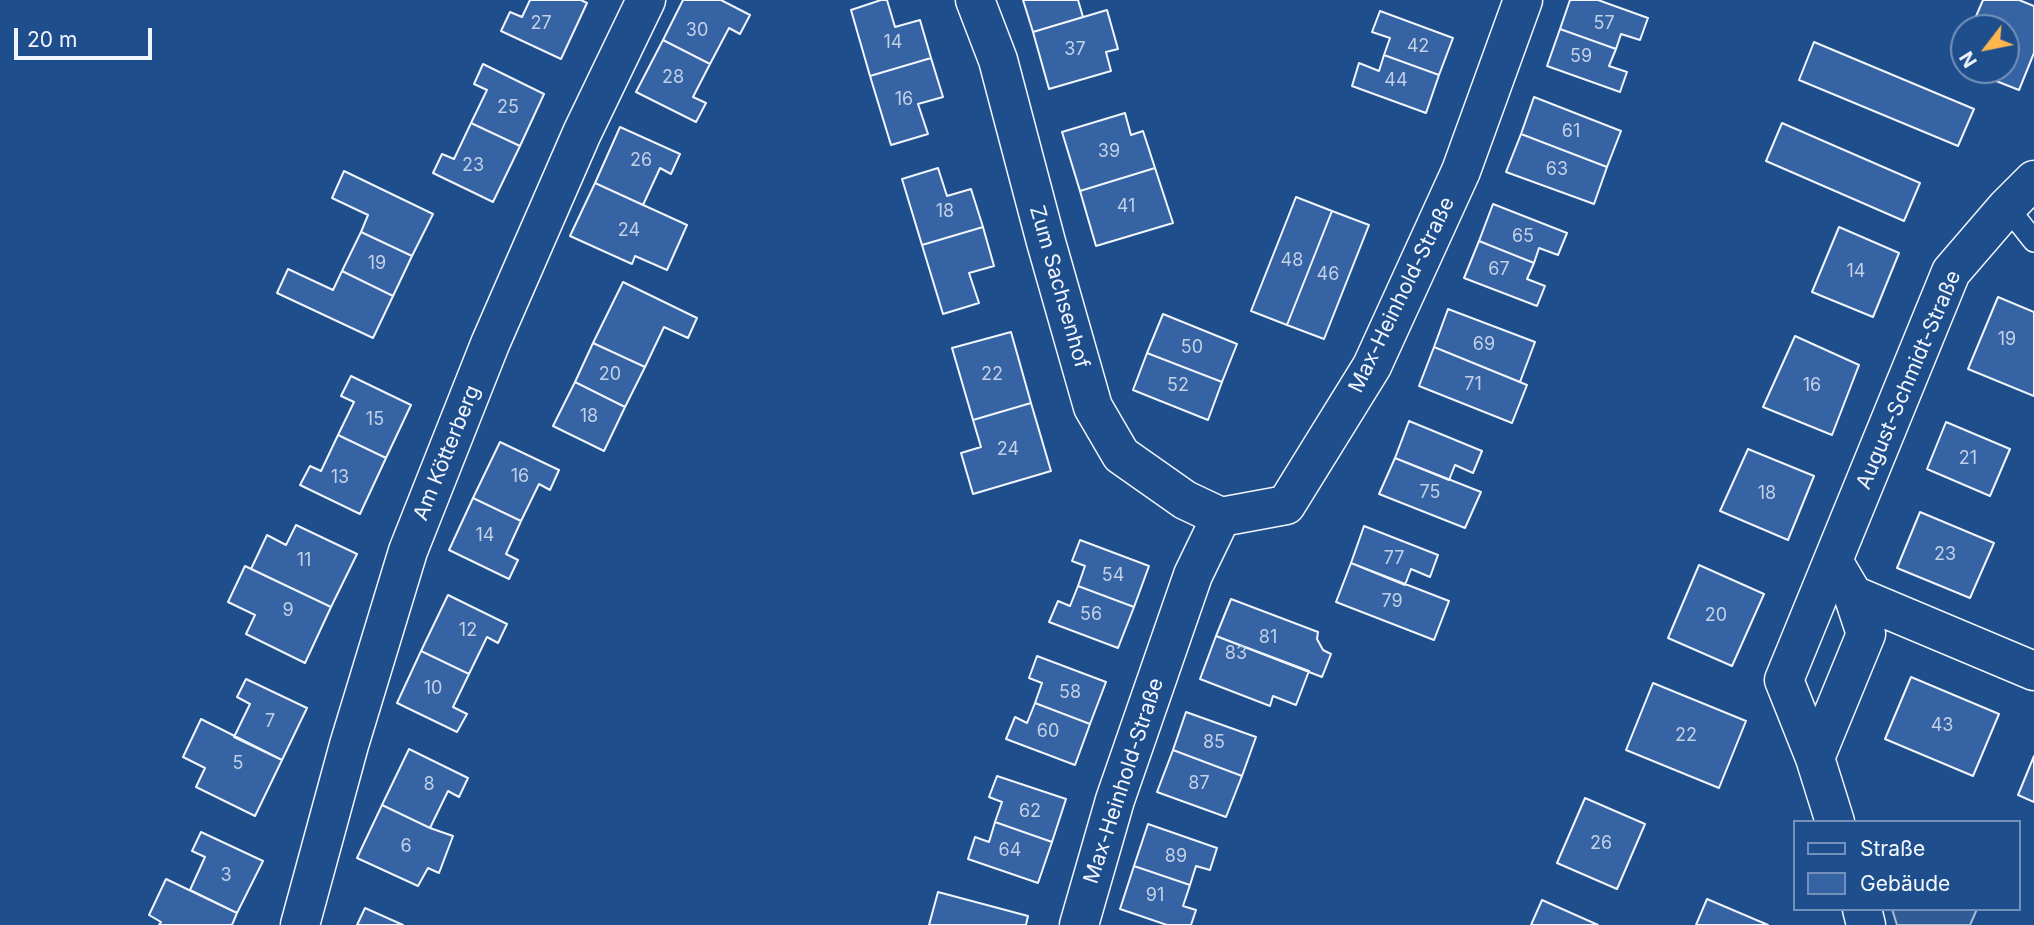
<!DOCTYPE html>
<html>
<head>
<meta charset="utf-8">
<style>
	body { margin:0 }
	#map { position:relative; width:2034px; height:925px; overflow:hidden; background:#1f4e8c; font-family:Inter,sans-serif }
	canvas { display:block }
	.legend { position:absolute; left:1793px; top:820px; width:228px; height:91px; box-sizing:border-box; background:#1f4e8c; border:2px solid #7391ba; margin:0; padding:9px 12px; list-style:none; font-size:21px; color:#f2f6ff }
	.legend li { display:flex; align-items:center; gap:14px; height:35px }
	.legend b { width:35px; border:2px solid #7391ba }
	.north { position:absolute; left:1950px; top:14px; width:70px; height:70px; box-sizing:border-box; background:#1f4e8c; border:2px solid #7391ba; border-radius:50%; rotate:238deg; font-size:19px; font-weight:700; line-height:28px; text-align:center; color:#f2f6ff }
	.north::after { content:''; display:block; margin:auto; width:24px; height:32px; background:#ffb74d; clip-path:polygon(50% 0,100% 100%,50% 72%,0 100%) }
	.scale { position:absolute; left:14px; top:28px; width:138px; height:32px; box-sizing:border-box; border:4px solid #f2f6ff; border-top:0; padding-left:9px; font-size:21px; line-height:24px; white-space:nowrap; color:#f2f6ff; -webkit-text-stroke:5px #1f4e8c; paint-order:stroke }
</style>
</head>
<body>
<div id="map">
<canvas width="2034" height="925"></canvas>
<ul class="legend">
<li><b style="height:9px;background:#1f4e8c"></b>Straße</li>
<li><b style="height:19px;background:#3563a3"></b>Gebäude</li>
</ul>
<div class="north">N</div>
<div class="scale">20 m</div>
</div>
<script>
const g = document.querySelector('canvas').getContext('2d');
g.lineJoin = 'round';
function paint(path, color) {
  g.fillStyle = color;
  g.fill(path, 'evenodd');
}
function strokePath(path, color, width, dash) {
  g.strokeStyle = color;
  g.lineWidth = width;
  g.lineCap = dash ? 'butt' : 'round';
  g.setLineDash(dash || []);
  g.stroke(path);
}
function drawText(font, color, halo, rows, align = 'center') {
  g.font = font + ' Inter,sans-serif';
  g.lineWidth = 5;
  g.setLineDash([]);
  g.textBaseline = 'middle';
  g.strokeStyle = halo;
  g.fillStyle = color;
  for (const [text, x, y, turn = 0] of rows) {
    g.save();
    g.translate(x, y);
    g.rotate((+turn || 0) * Math.PI / 180);
    g.textAlign = isNaN(turn) ? turn : align;
    if (halo) g.strokeText(text, 0, 0);
    g.fillText(text, 0, 0);
    g.restore();
  }
}
const built = new Path2D(`
	M1892,909h85l-7,16h-73z`);
const building = new Path2D(`
	M530,0h51l6,3 -26,56 -60,-28 9,-19 12,5z
	M683,0h38l29,15 -10,19 -11,-6 -19,36 -47,-24z
	M881,0h6l8,27 25,-7 11,38 -61,18 -19,-66z
	M1023,0h55l5,17 -50,15z
	M1570,0h28l50,18 -8,22 -19,-6 -5,15 -56,-20z
	M1983,0h36l15,6v47l-15,37 -51,-20h38v-42h-35z
	M1107,10l11,39 -12,3 5,19 -62,18 -16,-57z
	M1380,11l73,27 -14,37 -55,-20 6,-17 -18,-6z
	M1560,29l56,20 -7,17 18,6 -7,20 -73,-26z
	M663,40l47,24 -17,33 13,6 -10,19 -60,-30z
	M1814,42l160,67 -16,37 -159,-66z
	M1964,47v21l-7,-2z
	M1384,55l55,20 -13,38 -74,-27 7,-23 20,8z
	M931,58l12,39 -25,7 10,30 -37,11 -21,-69z
	M483,64l61,30 -24,52 -49,-23 16,-33 -13,-6z
	M1534,97l87,34 -14,36 -86,-33z
	M1125,113l6,22 12,-4 12,37 -75,23 -18,-59z
	M471,123l49,23 -27,56 -60,-29 9,-19 12,5z
	M1782,123l138,60 -16,38 -138,-60z
	M620,127l60,27 -9,20 -11,-6 -17,37 -48,-22z
	M1521,134l86,33 -13,37 -88,-32z
	M938,168l9,28 24,-7 12,38 -61,18 -20,-66z
	M1155,168l18,55 -77,23 -16,-55z
	M344,171l89,43 -21,42 -51,-24 7,-17 -36,-17z
	M595,183l92,42 -20,45 -32,-14 -3,8 -62,-28z
	M1296,197l36,14 -45,114 -36,-14z
	M1493,204l74,29 -9,22 -19,-7 -5,15 -55,-22z
	M1332,211l37,14 -45,114 -37,-14z
	M983,227l11,39 -25,7 10,30 -36,11 -21,-69z
	M1839,227l60,26 -26,64 -61,-25z
	M361,232l51,24 -19,40 -51,-25z
	M1479,241l55,22 -7,16 18,7 -8,20 -73,-28z
	M288,269l45,21 9,-19 51,25 -20,42 -96,-45z
	M623,282l74,36 -9,20 -24,-11 -19,40 -52,-24z
	M1998,297l36,15v84l-66,-27z
	M1448,309l87,33 -15,40 -86,-35z
	M1163,314l74,30 -15,38 -75,-29z
	M1011,332l20,71 -58,17 -21,-72z
	M1795,336l64,29 -27,70 -69,-28z
	M593,343l52,24 -20,40 -50,-25z
	M1434,347l93,38 -15,38 -93,-37z
	M1147,353l75,29 -14,38 -75,-30z
	M351,376l60,29 -25,53 -48,-23 16,-33 -13,-6z
	M575,382l50,25 -21,44 -51,-25z
	M1031,403l20,68 -78,23 -12,-41 20,-6 -8,-27z
	M1409,421l73,30 -9,22 -18,-8 -6,15 -54,-22z
	M1946,422l64,27 -20,47 -63,-27z
	M338,435l48,23 -26,56 -60,-29 10,-19 11,5z
	M500,442l59,28 -9,20 -11,-6 -18,37 -48,-23z
	M1748,449l66,27 -26,64 -68,-29z
	M1395,458l86,34 -16,36 -86,-34z
	M473,498l48,23 -15,33 12,6 -9,19 -60,-29z
	M1920,512l74,31 -24,55 -73,-30z
	M296,525l61,29 -26,53 -80,-38 16,-34 19,10z
	M1364,526l74,29 -8,22 -19,-8 -6,16 -54,-22z
	M1080,540l69,26 -15,41 -56,-21 7,-20 -13,-5z
	M1351,563l98,38 -15,39 -98,-38z
	M1699,565l65,29 -32,72 -64,-28z
	M245,566l86,41 -26,56 -59,-29 9,-19 -27,-13z
	M1078,586l56,21 -16,41 -69,-26 9,-21 12,5z
	M448,595l59,29 -9,19 -11,-6 -18,37 -48,-23z
	M1231,599l87,33 -1,7 6,11 8,4 -9,23 -106,-41z
	M1216,636l93,35 -13,34 -23,-9 -3,10 -70,-27z
	M421,651l48,23 -16,33 14,7 -10,18 -60,-29z
	M1037,656l69,26 -16,42 -55,-21 7,-20 -13,-5z
	M1911,677l88,37 -26,62 -88,-37z
	M246,679l61,29 -25,52 -48,-23 16,-33 -13,-7z
	M1653,683l93,38 -27,67 -93,-38z
	M1035,703l55,21 -15,41 -69,-26 9,-22 12,6z
	M1186,712l70,25 -14,39 -69,-26z
	M201,719l81,41 -27,56 -59,-29 9,-19 -22,-11z
	M409,749l59,29 -9,19 -11,-6 -18,37 -48,-23z
	M1173,750l69,26 -16,41 -69,-25z
	M2034,756v46l-16,-7z
	M997,776l69,23 -14,43 -57,-20 7,-20 -13,-5z
	M1585,798l60,26 -28,65 -60,-26z
	M382,805l48,23 23,8 -14,37 -11,-5 -10,18 -61,-28z
	M995,822l57,20 -14,41 -70,-24 7,-22 14,5z
	M1148,824l69,24 -7,22 -14,-4 -6,19 -56,-19z
	M201,832l62,29 -26,52 -47,-23 15,-33 -13,-6z
	M1134,866l56,19 -7,21 13,4 -5,15h-24l-47,-16z
	M166,879l71,34 -5,12h-73l2,-3 -12,-7z
	M938,892l90,24 -2,9h-97z
	M1707,899l61,26h-72z
	M1542,900l56,25h-67z
	M365,908l38,17h-46z`);
const lane = new Path2D(`
	M2007,207l27,34`);
const street = new Path2D(`
	M975,0l23,60 48,182 47,165 28,48 64,45 36,17
	M1853,595l181,76
	M1815,758l51,-124 -13,-39 -20,-34
	M1835,822l-20,-64 -31,-78 167,-408 56,-65 27,-27
	M1862,909l4,16
	M300,925l49,-180 59,-194 82,-207 92,-211 64,-133
	M1079,925l36,-125 78,-225 28,-58 65,-12 86,-139 89,-195 62,-171`);
const numberNames = [
	["27",541,24],
	["57",1604,24],
	["30",697,31],
	["14",893,43],
	["42",1418,47],
	["37",1075,50],
	["59",1581,57],
	["28",673,78],
	["44",1396,81],
	["16",904,100],
	["25",508,108],
	["61",1571,132],
	["39",1109,152],
	["26",641,161],
	["23",473,166],
	["63",1557,170],
	["41",1126,207],
	["18",945,212],
	["24",629,231],
	["65",1523,237],
	["48",1292,261],
	["19",377,264],
	["67",1499,270],
	["14",1856,272],
	["46",1328,275],
	["19",2007,340],
	["69",1484,345],
	["50",1192,348],
	["20",610,375],
	["22",992,375],
	["71",1473,385],
	["52",1178,386],
	["16",1812,386],
	["18",589,417],
	["15",375,420],
	["24",1008,450],
	["21",1968,459],
	["16",520,477],
	["13",340,478],
	["75",1430,493],
	["18",1767,494],
	["14",485,536],
	["23",1945,555],
	["77",1394,559],
	["11",304,561],
	["54",1113,576],
	["79",1392,602],
	["9",288,611],
	["56",1091,615],
	["20",1716,616],
	["12",468,631],
	["81",1268,638],
	["83",1236,654],
	["10",433,689],
	["58",1070,693],
	["7",270,722],
	["43",1942,726],
	["60",1048,732],
	["22",1686,736],
	["85",1214,743],
	["5",238,764],
	["87",1199,784],
	["8",429,785],
	["62",1030,812],
	["26",1601,844],
	["6",406,847],
	["64",1010,851],
	["89",1176,857],
	["3",226,876],
	["91",1155,896]
];
const streetNames = [
	["Zum Sachsenhof",1059,287,74],
	["Max-Heinhold-Straße",1402,295,-64],
	["August-Schmidt-Straße",1909,380,-67],
	["Am Kötterberg",447,453,-68],
	["Max-Heinhold-Straße",1124,781,-72]
];
paint(built, '#305b95');
strokePath(built, '#a8bbd7', 2);
paint(building, '#3563a3');
strokePath(building, '#f2f6ff', 2);
strokePath(lane, '#f2f6ff', 24);
strokePath(street, '#f2f6ff', 41);
strokePath(lane, '#1f4e8c', 21);
strokePath(street, '#1f4e8c', 38);
drawText('18px', '#c3d1e8', null, numberNames);
drawText('21px', '#f2f6ff', '#1f4e8c', streetNames);
</script>
</body>
</html>
